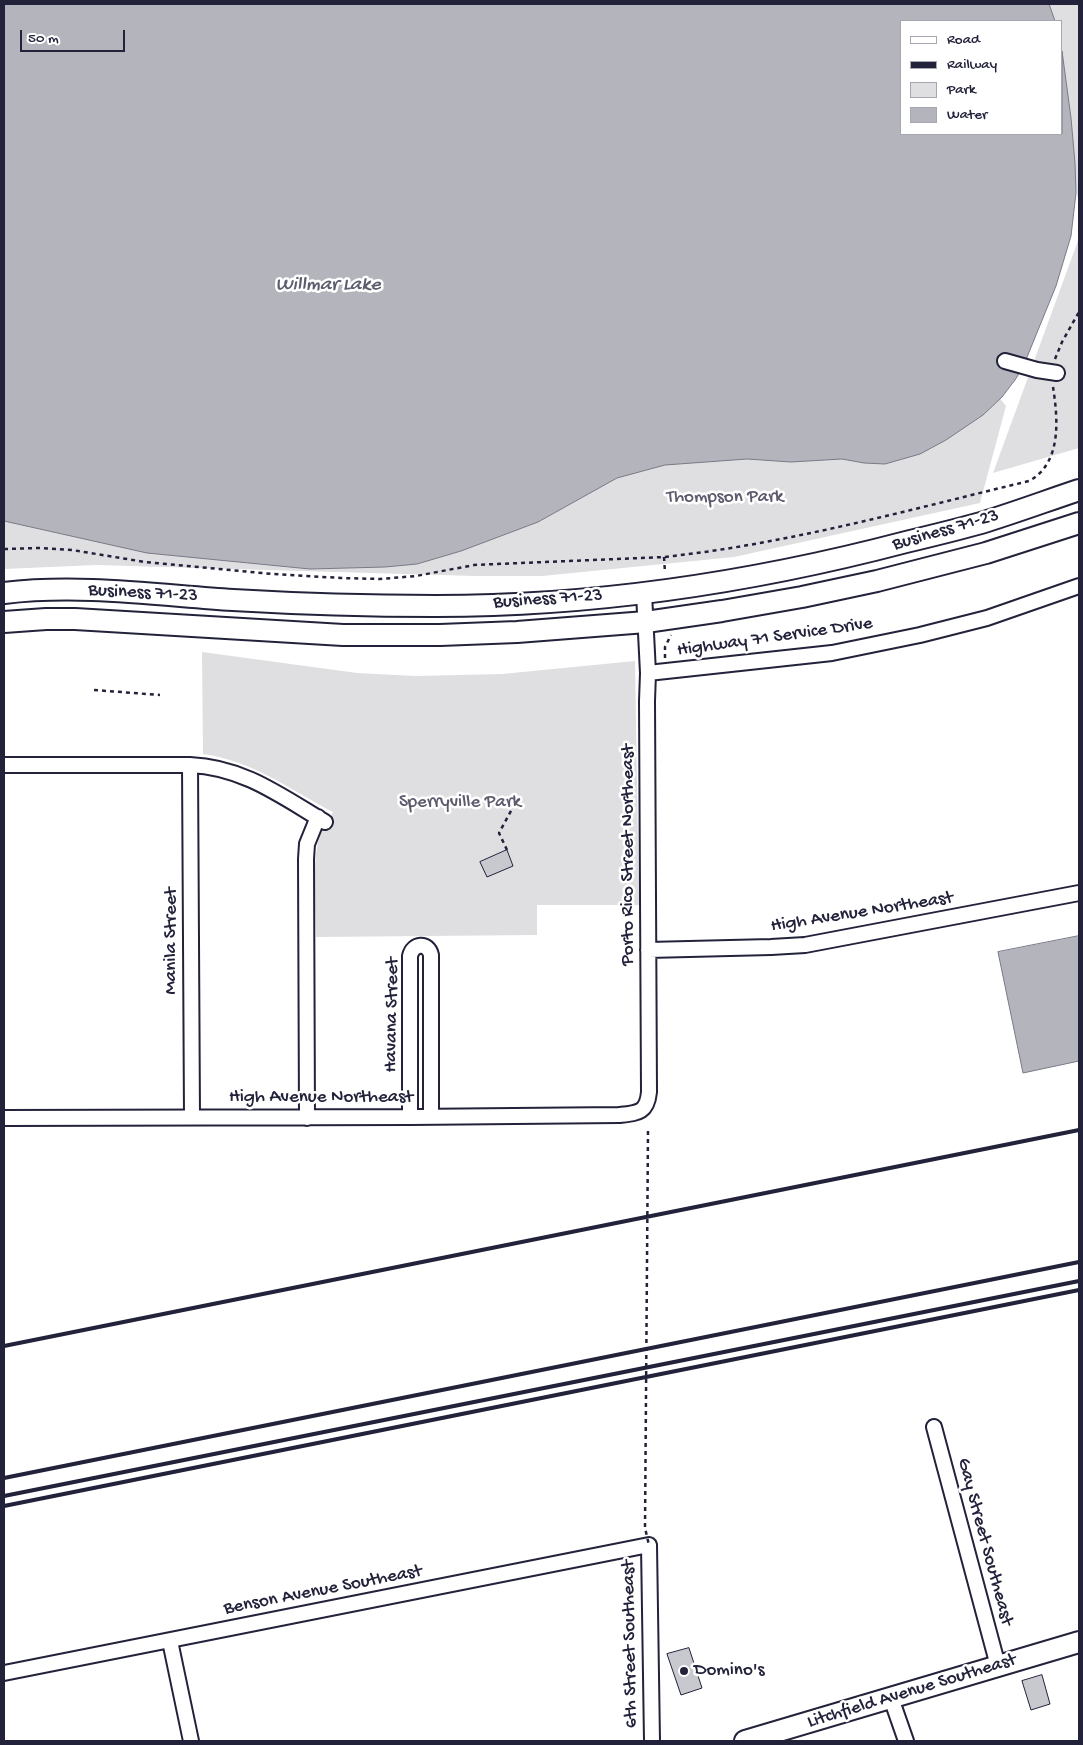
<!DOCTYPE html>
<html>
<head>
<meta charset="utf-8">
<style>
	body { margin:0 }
	#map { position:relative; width:1083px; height:1745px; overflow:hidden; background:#fff; font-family:"Gochi Hand",sans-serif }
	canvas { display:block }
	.frame { position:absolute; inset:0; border:5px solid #22223b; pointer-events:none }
	.legend { position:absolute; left:900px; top:20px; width:162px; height:115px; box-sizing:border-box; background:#fff; border:1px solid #a7a7b1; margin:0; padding:6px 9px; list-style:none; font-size:15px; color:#22223b }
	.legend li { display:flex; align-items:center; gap:10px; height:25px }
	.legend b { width:25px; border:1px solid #a7a7b1 }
	.scale { position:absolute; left:20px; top:30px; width:105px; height:22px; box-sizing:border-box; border:2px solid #22223b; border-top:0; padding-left:6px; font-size:15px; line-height:18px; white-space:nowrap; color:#22223b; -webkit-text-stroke:4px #fff; paint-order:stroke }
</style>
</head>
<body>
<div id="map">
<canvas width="1083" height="1745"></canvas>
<div class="frame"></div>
<ul class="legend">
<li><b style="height:6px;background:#fff"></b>Road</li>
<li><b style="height:6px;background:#22223b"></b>Railway</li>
<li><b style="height:14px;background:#dfdfe2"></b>Park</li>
<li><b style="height:14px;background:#b4b4bc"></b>Water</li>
</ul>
<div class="scale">50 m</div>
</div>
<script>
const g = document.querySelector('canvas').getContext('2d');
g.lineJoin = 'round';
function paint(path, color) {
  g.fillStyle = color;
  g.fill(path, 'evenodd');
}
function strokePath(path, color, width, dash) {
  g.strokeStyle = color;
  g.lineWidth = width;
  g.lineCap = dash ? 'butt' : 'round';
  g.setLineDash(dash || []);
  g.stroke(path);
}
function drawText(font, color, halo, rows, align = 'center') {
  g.font = font + ' "Gochi Hand",sans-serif';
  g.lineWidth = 5;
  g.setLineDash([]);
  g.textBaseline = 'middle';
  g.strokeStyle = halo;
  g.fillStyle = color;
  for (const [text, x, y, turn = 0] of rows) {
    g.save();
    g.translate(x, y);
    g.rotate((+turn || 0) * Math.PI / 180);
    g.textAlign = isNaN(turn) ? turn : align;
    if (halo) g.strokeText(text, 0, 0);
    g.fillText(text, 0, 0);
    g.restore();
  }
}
const green = new Path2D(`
	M1043,4h36v201l-17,-98v-86h-16z
	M1079,238v210l-86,25z
	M990,386l16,20 -26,97 -246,54 -192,19h-67l-379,-11 -92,4v-63l673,-59z
	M202,652l155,21 58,3 87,-2 133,-13 4,244h-102v30l-221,2c0,-29 -4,-61 1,-90 2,-12 9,-24 16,-35 -44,-23 -80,-51 -130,-58z`);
const water = new Path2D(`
	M4,4h1045l6,17h-153v113h160v-83l9,67 4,45 1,30 -5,43 -15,50 -33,81 -8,13 -13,17 -19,18 -37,25 -26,14 -35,10 -21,-1 -22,-4 -51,3 -44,-3 -82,6 -48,13 -79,44 -77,29 -44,13 -32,3 -75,2 -163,-16 -143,-32z
	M1079,936v125l-56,12 -25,-121z`);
const building = new Path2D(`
	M507,850l6,16 -26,11 -7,-15z
	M689,1648l13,40 -21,7 -14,-41z
	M1042,1675l8,29 -19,6 -9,-29z`);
const path = new Path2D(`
	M1055,359l7,-17 17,-30
	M4,549l36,-1 32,2 73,12 128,12 68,4 39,1 36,-3 58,-11 190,-8c123,-13 244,-47 365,-76 33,-18 29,-62 24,-94
	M664,557l1,16
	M665,658v-11l6,-12
	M94,690l66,5
	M507,850l-8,-17 13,-24`);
const minor = new Path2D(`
	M1005,361l32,9 20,3
	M648,673l184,-20 88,-18 67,-17 92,-32
	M4,765h186c53,2 91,31 135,57
	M190,765l2,352
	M648,950l123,-3 34,-2 274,-52
	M410,1117v-161c3,-13 18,-14 21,-1v161
	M4,1118l406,-1 209,-2c19,-2 28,-2 30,-23l-2,-391 1,-28 -4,-80
	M307,1118l-1,-259 1,-15 11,-27
	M934,1427l64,239
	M170,1641l21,100
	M4,1673l645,-128 3,196
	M891,1698l15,43`);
const highway = new Path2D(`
	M4,593c76,-9 153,2 229,7 68,4 135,6 203,6 158,0 318,-24 470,-64 25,-6 50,-12 75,-19 33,-10 65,-22 98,-33
	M4,622l42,-3h29l268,16h97l77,-3 129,-10 76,-11 80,-14 75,-16 109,-28 93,-30
	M745,1741l334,-99`);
const rail = new Path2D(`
	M4,1346l1075,-216
	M4,1478l1075,-216
	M4,1496l1075,-215
	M4,1506l1075,-216`);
const pathBridge = new Path2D(`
	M648,1131l-3,397 4,17`);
const markers = [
	[684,1671,5,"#22223b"]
];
const parkNames = [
	["Thompson Park",725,498],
	["Sperryville Park",460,803]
];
const streetNames = [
	["Business 71-23",946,531,-16],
	["Business 71-23",143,594,3],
	["Business 71-23",548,600,-4],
	["Highway 71 Service Drive",775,638,-8],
	["Porto Rico Street Northeast",629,855,-90],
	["High Avenue Northeast",862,913,-9],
	["Manila Street",172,941,-90],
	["Havana Street",393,1015,-89],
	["High Avenue Northeast",321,1098],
	["Gay Street Southeast",984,1542,75],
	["Benson Avenue Southeast",323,1591,-11],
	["6th Street Southeast",631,1644,-91],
	["Litchfield Avenue Southeast",912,1692,-17]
];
const poiNames = [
	["Domino's",694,1671]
];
const waterNames = [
	["Willmar Lake",328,286]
];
paint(green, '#dfdfe2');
paint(water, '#b4b4bc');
strokePath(water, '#7a7a88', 1);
paint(building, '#c8c8cf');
strokePath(building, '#22223b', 1);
strokePath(minor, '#22223b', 18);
strokePath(highway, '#22223b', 24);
strokePath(path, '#22223b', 2.5, [4, 4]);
strokePath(minor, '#fff', 14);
strokePath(highway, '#fff', 20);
strokePath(rail, '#22223b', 4);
strokePath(pathBridge, '#22223b', 2.5, [4, 4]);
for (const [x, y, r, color] of markers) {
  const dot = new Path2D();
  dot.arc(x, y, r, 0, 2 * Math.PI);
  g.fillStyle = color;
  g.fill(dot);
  strokePath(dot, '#fff', 2);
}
drawText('19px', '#5b5b6d', '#fff', parkNames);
drawText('19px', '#22223b', '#fff', streetNames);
drawText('19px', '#22223b', '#fff', poiNames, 'left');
drawText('italic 20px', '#5c5c6f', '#fff', waterNames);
</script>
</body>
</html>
